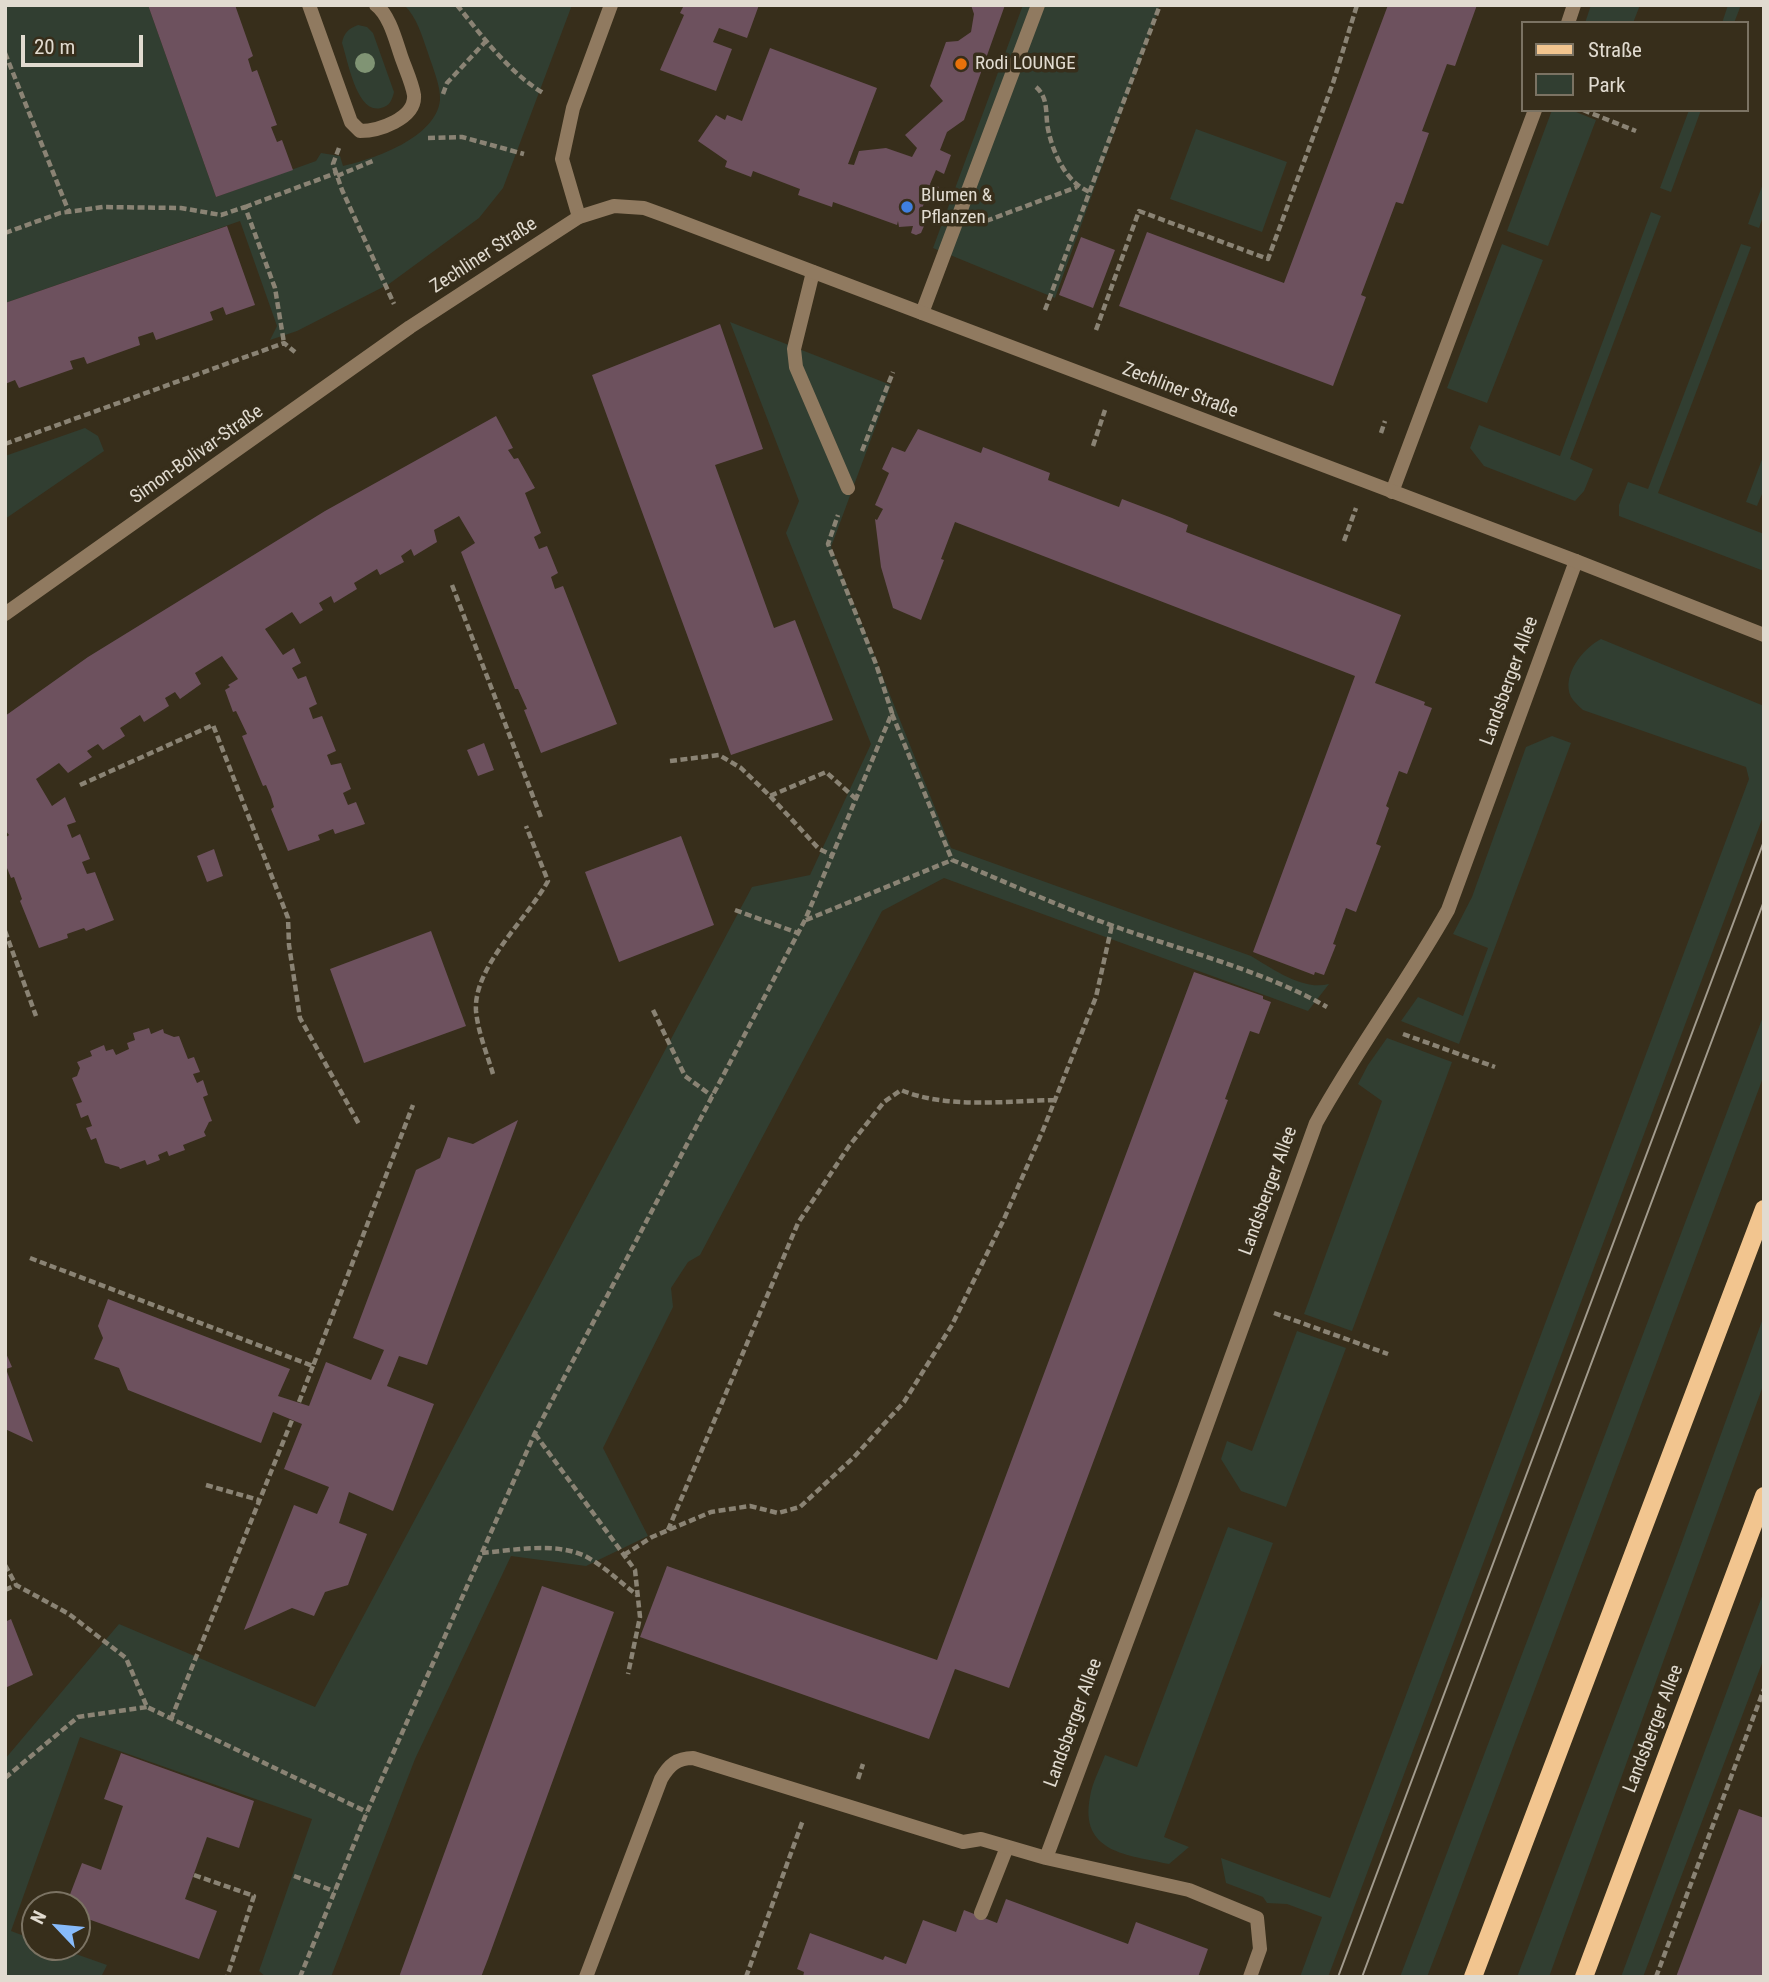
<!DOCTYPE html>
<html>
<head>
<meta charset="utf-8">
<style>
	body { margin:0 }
	#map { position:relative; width:1769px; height:1982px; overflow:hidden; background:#372e1b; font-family:"Roboto Condensed",sans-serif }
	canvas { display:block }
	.frame { position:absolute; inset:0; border:7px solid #e1dbd0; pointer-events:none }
	.legend { position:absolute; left:1521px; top:21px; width:228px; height:91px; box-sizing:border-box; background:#372e1b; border:2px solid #7b7363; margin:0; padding:9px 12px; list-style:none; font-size:21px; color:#e1dbd0 }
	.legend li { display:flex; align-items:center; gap:14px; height:35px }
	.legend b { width:35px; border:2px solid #7b7363 }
	.north { position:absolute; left:21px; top:1891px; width:70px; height:70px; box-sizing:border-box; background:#372e1b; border:2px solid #7b7363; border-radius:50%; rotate:296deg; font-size:19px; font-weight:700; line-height:28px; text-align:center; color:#e1dbd0 }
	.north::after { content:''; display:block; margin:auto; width:24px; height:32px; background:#87bbfb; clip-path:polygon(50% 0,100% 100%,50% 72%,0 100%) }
	.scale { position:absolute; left:21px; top:35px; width:122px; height:32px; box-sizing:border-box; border:4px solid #e1dbd0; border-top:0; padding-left:9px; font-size:21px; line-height:24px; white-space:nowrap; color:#e1dbd0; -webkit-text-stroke:5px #372e1b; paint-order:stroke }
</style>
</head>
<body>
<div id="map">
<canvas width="1769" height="1982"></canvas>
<div class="frame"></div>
<ul class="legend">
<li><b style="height:9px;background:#f2c58f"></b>Straße</li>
<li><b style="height:19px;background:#313e31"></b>Park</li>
</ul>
<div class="north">N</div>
<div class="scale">20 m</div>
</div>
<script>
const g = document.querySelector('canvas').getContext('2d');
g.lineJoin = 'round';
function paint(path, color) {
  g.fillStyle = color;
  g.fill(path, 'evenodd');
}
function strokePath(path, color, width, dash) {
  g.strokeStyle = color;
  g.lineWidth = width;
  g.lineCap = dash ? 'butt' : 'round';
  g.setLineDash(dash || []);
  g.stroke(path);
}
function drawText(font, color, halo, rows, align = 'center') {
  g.font = font + ' "Roboto Condensed",sans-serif';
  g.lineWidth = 7;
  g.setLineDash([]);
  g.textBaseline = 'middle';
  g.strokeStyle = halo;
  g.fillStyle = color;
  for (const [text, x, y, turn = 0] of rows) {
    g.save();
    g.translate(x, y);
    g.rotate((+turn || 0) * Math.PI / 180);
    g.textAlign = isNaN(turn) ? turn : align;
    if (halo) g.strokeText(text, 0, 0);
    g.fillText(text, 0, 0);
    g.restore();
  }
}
const green = new Path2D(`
	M5,5h143l68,192 100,-36 5,-8 19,3 3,10c31,-7 93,-28 97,-66 1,-14 -8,-34 -12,-47 -6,-17 -11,-36 -24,-48h168l-69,183 -24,30 -90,66 -92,47 -27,9 7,-14 -37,-105 -235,82z
	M1023,5h137l-105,293 -122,-50z
	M1591,5h49l-7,18h-48z
	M1728,5h13l-7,18h-12z
	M358,25l9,2 6,6 21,59c-2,8 -4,14 -13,16 -24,7 -33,-47 -39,-65 2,-10 6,-14 16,-18z
	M1552,110h19l25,10 -48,126 -41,-15z
	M1689,110h12l-30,82 -11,-4z
	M1196,129l91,33 -25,70 -92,-33z
	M1764,181v33l-5,14 -11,-4z
	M1651,212l10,4 -91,243 23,10 -9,22 -9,10 -91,-35 -14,-18 9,-23 81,31z
	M1502,244l41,16 -56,143 -40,-15z
	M1741,244l10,3 -93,246 106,41v37l-145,-55v-11l9,-23 20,7z
	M730,322l161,63 -60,162 120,301 300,108c22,13 52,35 78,28l-21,27 -364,-133 -62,33 -182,344 -12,7 -17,26 2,19 -70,141 45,88 -62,30 -75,-10 -96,203 -84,218h-65l-7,-6 53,-152 -232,-82 -69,194 24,9v7h21l51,18 -6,12h-96v-218l114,-135 196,83 437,-820 58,-12 61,-131 -85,-211 13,-32z
	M85,428l13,8 6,15 -99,68v-63z
	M1764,454v35l-7,17 -11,-4z
	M1601,639l163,67v108l-436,1163h-28l22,-60 -35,-13 -20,-1 -4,-6 -37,-14 -5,-25 109,40 419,-1119 -3,-12 -163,-57c-3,-3 -9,-8 -12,-13 -10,-21 12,-49 30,-58z
	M1552,736l19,7 -112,301 -58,-23 17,-24 45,19 25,-68 -35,-14 19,-37 54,-150z
	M1764,1014v61l-319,855 -18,47h-27z
	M1387,1038l65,24 -100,269 -48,-17 78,-213 -24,-17 10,-19z
	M1762,1321l2,62 -215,594h-32l158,-416z
	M1297,1331l49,17 -60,159 -45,-16 -20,-32 6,-18 25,10z
	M1228,1527l45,16 -109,294 25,10 -20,17c-41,-9 -90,-11 -79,-67 2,-14 10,-28 15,-42l32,12z
	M1764,1591v67l-121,319h-22z`);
const building = new Path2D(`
	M148,5h87l18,51 -5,3 4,13 5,-2 20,55 -6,2 6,15 5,-2 11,30 -77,27z
	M684,5h75l-12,33 -28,-10 -6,14 19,7 -16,42 -56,-21 24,-55 -4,-2z
	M971,5h34l-41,115 -17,12 -7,18 11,5 -7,19 -8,-4 -6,14 9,3 -6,17 -8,-3 -2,5 1,20 -3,7 -5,2 -5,-2 2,-7 -14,1 -1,-6 -1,4 -64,-23 -1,5 -34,-12 2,-6 -47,-18 -2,6 -26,-10 2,-6 -29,-20 18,-26 9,5 2,-5 15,6 28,-73 107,40 -29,76 6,1 5,-14 27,-3 26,9 5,-9 -12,-13 38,-34 -13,-15 16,-44 12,-1 13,-9 3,-18z
	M1388,5h89l-22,61 -8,-2 -25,67 7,2 -26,71 -7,-2 -35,93 5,2 -33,89 -214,-80 28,-74 137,51z
	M227,226l28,79 -29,10 -3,-8 -13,5 3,8 -57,20 -3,-8 -15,5 2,8 -53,19 -3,-7 -14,4 3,8 -54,19 -4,-8 -10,4v-81z
	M1081,237l34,13 -22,58 -34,-13z
	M720,324l43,125 -48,16 59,163 21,-8 38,100 -102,35 -139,-380z
	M496,416l17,32 -5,2 6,9 4,-1 17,30 -10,5 16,40 -7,4 5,12 8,-3 11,27 -7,4 4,12 8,-3 54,138 -76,29 -17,-43 3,-1 -9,-20h-3l-54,-137 14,-9 -16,-27 -25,14 3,12 -23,14 -3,-7 -10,7 3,6 -24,13 -3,-6 -13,8 -10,6 3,6 -23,14 -3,-7 -12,7 4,7 -23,14 -8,-12 -27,17 18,26 11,-7 7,15 -9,5 6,11 8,-3 11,28 -8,4 4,11 9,-3 14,35 -9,4 4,10 10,-2 10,26 -8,4 5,12 8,-3 9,22 -30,10 -2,-5 -15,6 2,5 -32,11 -17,-42 3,-2 -3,-10 -5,-12 -3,1 -21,-50 5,-2 -11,-23 -3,1 -8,-22 5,-3 -2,-2 10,-6 -16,-23 -27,17 6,11 -21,15 -5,-7 -10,6 4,8 -25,16 -4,-7 -20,13 5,8 -22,14 -5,-6 -11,7 5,6 -24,16 -9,-10 -23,16 16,27 13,-9 11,25 -9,3 5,13 8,-4 10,25 -8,3 5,12 8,-2 19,48 -28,11 -2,-3 -17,6 1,4 -29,10 -19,-47 2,-2 -8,-22 -3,1 -6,-15v-25l4,-3 -4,-5v-114l83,-59 237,-146z
	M918,429l63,24 2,-6 67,26 -2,7 71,27 3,-8 50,19 16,7 -2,7 215,83 -26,68 50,19 -1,3 8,3 -25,66 -8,-3 -13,35 3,2 -13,36 5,2 -25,66 -10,-4 -13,36 3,1 -12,30 -9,-3 -1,3 -61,-23 102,-276 -400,-154 -14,37 3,1 -23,60 -28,-12 -12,-41 -6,-48 2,1 6,-11 -8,-4 14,-32 -7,-4 10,-22 13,5z
	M484,743l10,27 -16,6 -11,-26z
	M681,836l33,89 -95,37 -34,-90z
	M214,849l9,27 -16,6 -10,-26z
	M431,931l35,95 -102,37 -34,-94z
	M1194,972l69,24v3l8,3 -12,32 -9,-3 -25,68 3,1 -219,588 -54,-19 -26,70 -289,-102 27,-71 270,94z
	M149,1028l2,6 12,-5 1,4 10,4 5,-1 9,23 6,-2 6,15 -7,2 4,9 6,-3 5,15 -5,2 9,24 -3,1 -5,10 2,4 -23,9 2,5 -16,6 -2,-5 -9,4 2,5 -13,5 -2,-5 -25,9 -1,-2 -14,-4 -9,-25 -5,2 -5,-12 6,-2 -4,-11 -7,3 -5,-14 6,-2 -10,-24 5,-2 3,-8 -3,-6 15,-6 -2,-5 14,-6 2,6 7,-2 3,6 13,-6 -2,-6 8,-3 -2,-7z
	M518,1120l-91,245 -28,-9 -12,30 47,18 -41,107 -44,-19 -10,31 28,11 -19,51 -23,7 -11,24 -22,-8 -48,22 50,-125 23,9 12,-27 -45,-18 18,-45 -29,-12 -12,31 -133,-53 -9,-22 -25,-9 9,-21 -5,-12 10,-27 182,70 -12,27 31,10 17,-44 45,18 13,-30 -31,-12 63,-168 24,-12 8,-21 25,7z
	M5,1351l7,16 -6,2 27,73 -28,-13z
	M542,1586l72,26 -126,347 -7,18h-82z
	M11,1619l22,56 -28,13v-66z
	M121,1753l133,48 -15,47 -32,-11 -22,62 32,12 -18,48 -122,-44v-10h-11l16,-42 19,7 22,-64 -19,-7z
	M1739,1809l25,9v159h-88z
	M1006,1899l122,45 8,-22 72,27 -10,28h-395l1,-5 -7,-3 13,-36 73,27 2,-4 21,8 17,-44 33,12 8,-22 33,13z`);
const path = new Path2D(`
	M457,5c25,31 53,69 88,89
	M5,53l64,159
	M1036,87c13,11 9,27 12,42 5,24 18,54 42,63
	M443,94l4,-11 39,-42
	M1583,110l53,21
	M428,138l34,-1 62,17
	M339,148l-6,16 9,26 52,114
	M337,176l38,-16
	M245,207l91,-34
	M986,221l91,-34
	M5,233l55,-20 43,-6 78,1 40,7 24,-8 30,81 9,55
	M1045,310l115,-305
	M1096,330l43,-119 129,48 65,-176 24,-78
	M1381,433l4,-12
	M5,444l279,-101 11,9
	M1093,446l12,-36
	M862,451l31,-79
	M1344,541l12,-33
	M452,585l90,235
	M892,714l60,146c57,23 112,49 170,69 66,23 144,43 205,78
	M670,761l49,-6 22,13 29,28 56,-24 30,27
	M80,785l133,-60 75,193 1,27 11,73 60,108
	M770,796l49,53 13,6
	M735,910l63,23
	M806,920l146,-60
	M5,931l31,85
	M653,1010l32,66 27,20
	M1403,1034l92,33
	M493,1074c-6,-20 -15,-42 -17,-63 -3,-44 51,-92 72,-130l-22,-55
	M30,1258l283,108 100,-261
	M1274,1313l114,41
	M299,1402l14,-36
	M535,1434l100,136 5,47 -12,57
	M206,1485l53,15
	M668,1530l130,-307 51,-77 35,-44 17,-12c44,19 107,11 154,10
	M482,1553c32,-3 73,-11 103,3 19,10 35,26 52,39
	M624,1555l28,-18 59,-25 39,-6 28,7 22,-6 54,-50 50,-55 48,-77 52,-106 39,-89 53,-133 16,-72
	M5,1565l11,20 53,29 57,44 21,49 220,105
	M5,1590l11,-5
	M171,1719l121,-299
	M5,1778l73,-61 69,-10
	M858,1779l5,-15
	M194,1875l60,21 -27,81
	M294,1876l40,15
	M300,1977l67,-165 168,-379 270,-513 87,-207 -16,-49 -48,-120 10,-29
	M746,1977l57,-157
	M1656,1977l108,-288`);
const service = new Path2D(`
	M813,272l-19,77 2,18 52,121
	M922,313l116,-308
	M981,1913l26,-66`);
const minor = new Path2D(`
	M309,5l42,117 9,9c18,0 56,-12 54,-36 -2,-13 -10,-29 -14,-42 -5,-15 -11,-38 -24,-48
	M1568,23l6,-18
	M579,217l-17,-58 11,-51 38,-103
	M1392,492l143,-382
	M1046,1858l138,-370 132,-365c40,-73 91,-140 132,-213l128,-349
	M586,1977l75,-198c8,-14 16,-21 32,-21l270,84 18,-3 65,19 143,32 68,28 3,31 -10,28`);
const tertiary = new Path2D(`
	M5,614l405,-287 169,-110 35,-11 30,2 22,8 910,345 188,74`);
const primary = new Path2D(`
	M1473,1977l291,-768
	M1584,1977l180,-481`);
const tram = new Path2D(`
	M1338,1977l426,-1136
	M1362,1977l402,-1076`);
const trees = [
	[365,63]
];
const markers = [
	[961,64,7,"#e8710a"],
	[907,207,7,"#3f7fe0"]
];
const poiNames = [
	["Rodi LOUNGE",975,64],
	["Blumen &",921,196],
	["Pflanzen",921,218]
];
const streetNames = [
	["Zechliner Straße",484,256,-33],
	["Zechliner Straße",1180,391,21],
	["Simon-Bolivar-Straße",197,455,-35],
	["Landsberger Allee",1510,681,-70],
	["Landsberger Allee",1269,1191,-70],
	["Landsberger Allee",1074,1723,-70],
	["Landsberger Allee",1654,1729,-69]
];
paint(green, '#313e31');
paint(building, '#6d515e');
strokePath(path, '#8a8374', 4.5, [7, 3.5]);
strokePath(service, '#907a60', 14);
strokePath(minor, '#907a60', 14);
strokePath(tertiary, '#907a60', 14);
strokePath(primary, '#f2c58f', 18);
strokePath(tram, '#a29b8d', 2);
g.fillStyle = '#809474';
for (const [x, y] of trees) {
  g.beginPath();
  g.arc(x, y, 10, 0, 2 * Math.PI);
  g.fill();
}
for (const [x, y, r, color] of markers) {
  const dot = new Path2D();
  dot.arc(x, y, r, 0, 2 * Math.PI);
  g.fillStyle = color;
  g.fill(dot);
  strokePath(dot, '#372e1b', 2.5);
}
drawText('19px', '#e1dbd0', '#372e1b', poiNames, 'left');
drawText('19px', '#e1dbd0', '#372e1b', streetNames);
</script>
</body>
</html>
